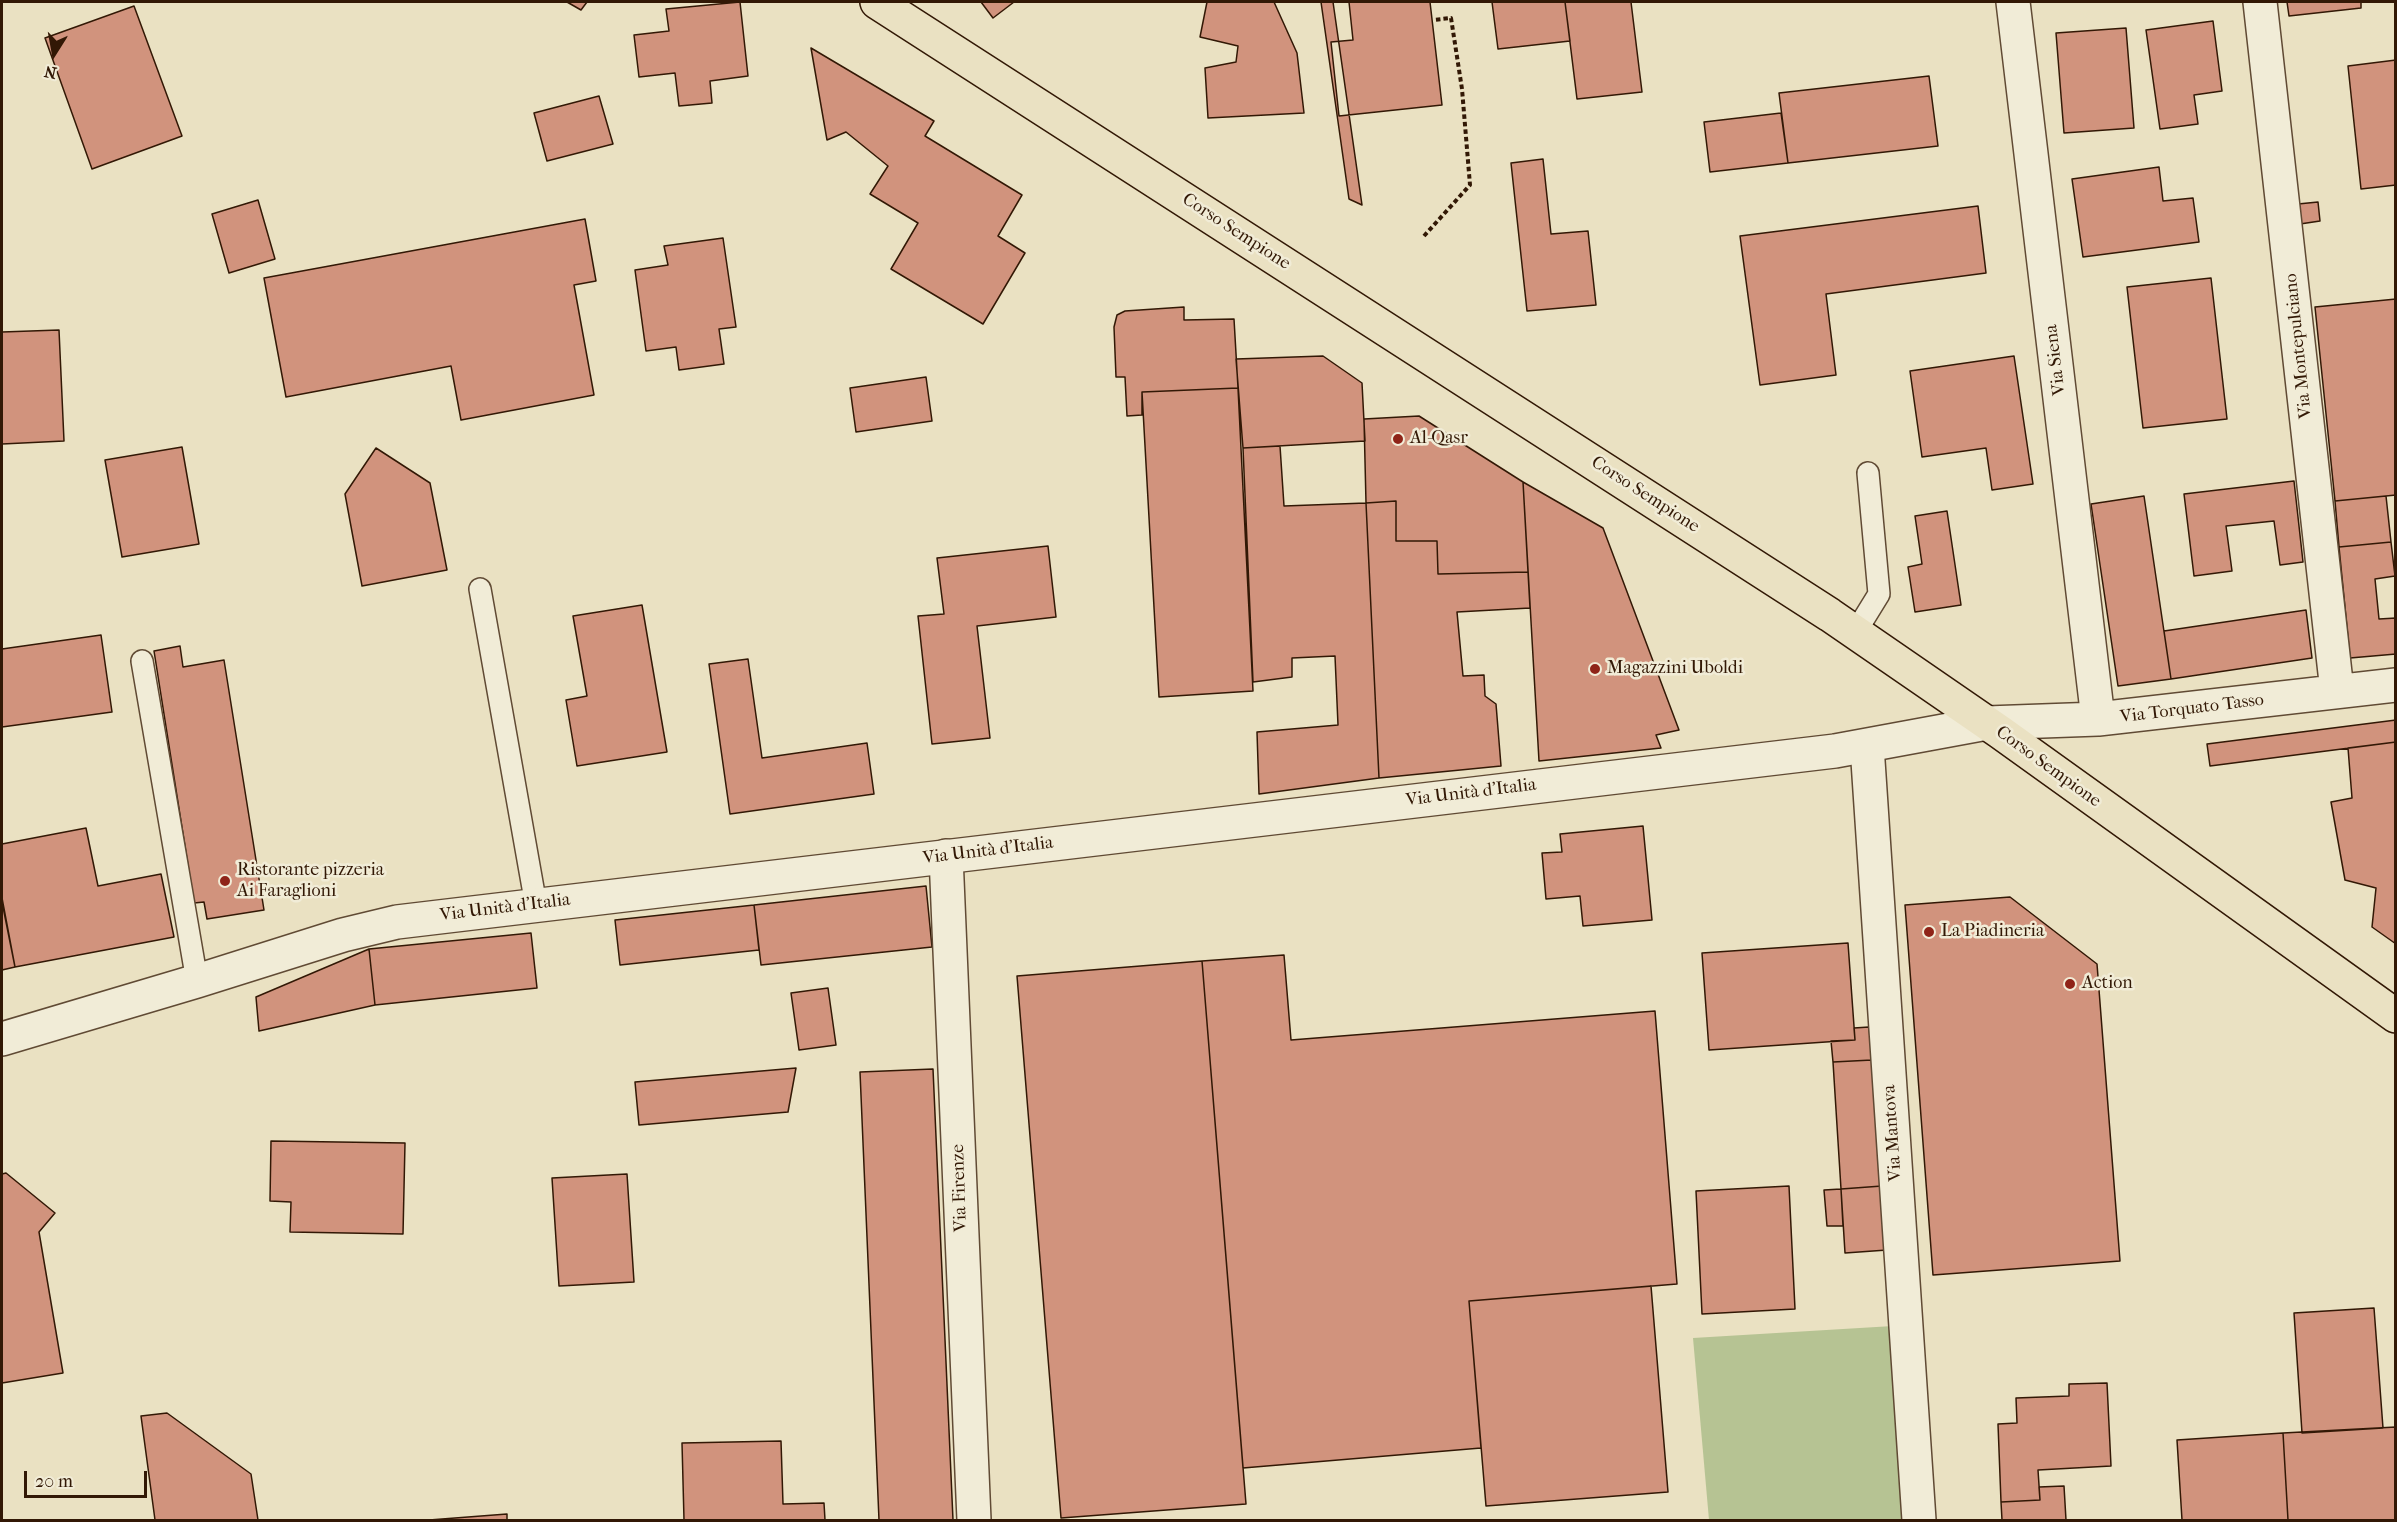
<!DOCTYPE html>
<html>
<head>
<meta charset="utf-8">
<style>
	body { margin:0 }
	#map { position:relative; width:2397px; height:1522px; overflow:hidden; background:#eae1c2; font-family:"IM FELL French Canon",serif }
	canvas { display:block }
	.frame { position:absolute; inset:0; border:3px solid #321805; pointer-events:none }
	.north { position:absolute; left:24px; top:24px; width:60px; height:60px; -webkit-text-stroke:4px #f1ecd7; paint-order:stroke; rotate:191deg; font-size:16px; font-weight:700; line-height:24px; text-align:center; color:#321805 }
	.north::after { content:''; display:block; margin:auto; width:21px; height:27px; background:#321805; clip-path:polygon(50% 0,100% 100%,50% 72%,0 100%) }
	.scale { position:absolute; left:24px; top:1471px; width:123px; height:27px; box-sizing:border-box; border:3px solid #321805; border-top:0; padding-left:8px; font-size:18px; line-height:21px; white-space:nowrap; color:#321805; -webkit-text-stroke:4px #f1ecd7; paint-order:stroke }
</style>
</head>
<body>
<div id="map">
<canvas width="2397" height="1522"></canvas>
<div class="frame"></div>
<div class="north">N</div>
<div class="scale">20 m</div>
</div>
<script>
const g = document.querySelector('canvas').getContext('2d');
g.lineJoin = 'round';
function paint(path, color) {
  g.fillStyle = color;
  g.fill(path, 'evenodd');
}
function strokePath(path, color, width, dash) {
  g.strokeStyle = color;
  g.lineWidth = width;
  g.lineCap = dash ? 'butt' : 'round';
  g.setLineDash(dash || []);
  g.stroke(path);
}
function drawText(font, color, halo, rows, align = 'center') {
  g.font = font + ' "IM FELL French Canon",serif';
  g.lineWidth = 5;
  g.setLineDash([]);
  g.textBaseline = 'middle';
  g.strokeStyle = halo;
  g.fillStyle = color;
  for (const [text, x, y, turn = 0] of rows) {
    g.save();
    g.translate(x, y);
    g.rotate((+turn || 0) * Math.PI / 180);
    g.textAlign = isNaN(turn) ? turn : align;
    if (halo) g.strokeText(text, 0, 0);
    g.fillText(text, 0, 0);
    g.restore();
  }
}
const green = new Path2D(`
	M1893,1326l12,194h-196l-16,-182z`);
const building = new Path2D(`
	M567,2h20l-6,8z
	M740,2l8,74 -38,5 2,22 -33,3 -4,-33 -36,4 -5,-42 35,-4 -3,-22z
	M981,2h33l-21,16z
	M1207,2h67l23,51 7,60 -96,5 -3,-50 31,-6 2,-16 -38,-9z
	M1321,2h12l29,203 -13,-6z
	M1349,2h81l12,103 -103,11 -8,-74 22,-2z
	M1492,2h73l5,39 -72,8z
	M1565,2h66l11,90 -65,7z
	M2287,2h74v6l-72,8z
	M134,6l48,130 -90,33 -47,-131z
	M2213,21l9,70 -28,4 4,29 -38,5 -14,-99z
	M2126,28l8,100 -70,5 -8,-100z
	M811,48l123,73 -9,15 97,59 -24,41 27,17 -42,71 -92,-55 27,-46 -48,-29 18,-28 -42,-34 -19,8z
	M2396,60v125l-35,4 -13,-123z
	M1929,76l9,70 -150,17 -9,-70z
	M599,96l14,48 -66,17 -13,-48z
	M1781,113l7,50 -78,9 -6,-50z
	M1543,159l8,75 37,-3 8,74 -69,6 -16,-148z
	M2159,167l4,34 30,-3 6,44 -116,15 -11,-78z
	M258,200l17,59 -46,14 -17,-59z
	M2318,202l2,19 -20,3 -2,-20z
	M1978,206l8,67 -160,21 10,81 -76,10 -20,-149z
	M585,219l11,62 -22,4 20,110 -133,25 -10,-54 -165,31 -22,-119z
	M723,238l13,89 -17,2 5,35 -45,6 -3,-23 -30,4 -11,-81 33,-5 -4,-19z
	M2211,278l16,141 -84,9 -16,-141z
	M2396,299v196l-61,6 -20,-194z
	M1184,307v13l50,-1 4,69 -96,4v23l-15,1 -2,-39h-9l-2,-50 3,-12 8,-4z
	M59,330l5,111 -62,3v-112z
	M1323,356l39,27 3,58 -122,7 -7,-89z
	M2014,356l19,128 -41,6 -6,-42 -64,9 -12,-86z
	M926,377l6,44 -76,11 -6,-44z
	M1238,388l15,303 -94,6 -17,-305z
	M1419,416l104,66 5,90 -90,2 -1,-33h-41v-40l-30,2 -2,-84z
	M1280,446l4,60 82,-3 13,275 -120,16 -2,-62 81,-7 -3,-69 -43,2v19l-39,5 -10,-234z
	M182,447l17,97 -77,13 -17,-97z
	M376,448l54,35 17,87 -85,16 -17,-92z
	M2294,481l9,81 -23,3 -6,-44 -48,5 6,45 -38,5 -10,-82z
	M1523,482l80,46 76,202 -23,5 5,13 -122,13z
	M2144,496l27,183 -53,7 -27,-182z
	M2386,496l5,46 -52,5 -4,-46z
	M1396,501v40h41l1,33 90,-2 2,36 -73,4 6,64 21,-1 1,21 11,8 5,62 -122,12 -13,-275z
	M1947,511l14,94 -46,7 -7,-45 14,-3 -7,-48z
	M2391,542l4,34 -20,3 4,40 17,-1v36l-46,4 -11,-111z
	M1048,546l8,71 -79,9 13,112 -58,6 -14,-128 26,-2 -7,-56z
	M642,605l25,147 -90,14 -11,-66 21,-4 -14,-80z
	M2306,610l6,48 -141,21 -7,-48z
	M101,635l11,77 -110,15v-78z
	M180,646l3,21 41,-7 40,250 -57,9 -3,-17 -10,1 -40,-252z
	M748,659l14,99 105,-15 7,51 -144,20 -21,-150z
	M2396,720v22l-186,24 -3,-22z
	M2396,742v202l-24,-17 4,-39 -31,-8 -14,-78 21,-4 -4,-50z
	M1643,826l9,94 -69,6 -3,-30 -34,3 -4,-46 20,-1 -2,-18z
	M86,828l12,58 63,-12 13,63 -159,30 -13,-69v-54z
	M926,886l6,61 -171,18 -7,-60z
	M2010,897l87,67 23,297 -187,14 -28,-370z
	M754,905l5,45 -139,15 -5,-45z
	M3,907l12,60 -13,3v-62z
	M531,933l6,55 -162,17 -6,-56z
	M1848,943l7,97 -146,10 -7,-97z
	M369,949l6,56 -116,26 -3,-34z
	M1284,955l7,85 364,-29 22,273 -208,17 12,147 -238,20 -41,-507z
	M1202,961l44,543 -185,14 -44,-542z
	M828,988l8,57 -37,5 -8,-57z
	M1869,1027l3,33 -39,2 -2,-21 24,-1 -1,-12z
	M1872,1060l10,126 -41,3 -8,-127z
	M796,1068l-8,44 -149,13 -4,-43z
	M933,1069l20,451h-74l-19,-448z
	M271,1141l134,2 -2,91 -113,-2 1,-30 -21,-1z
	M6,1173l49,40 -16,19 24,141 -61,10v-209z
	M627,1174l7,108 -75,4 -7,-108z
	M1789,1186l6,123 -93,5 -6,-123z
	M1882,1186l5,64 -42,3 -4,-64z
	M1841,1189l2,37h-16l-3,-36z
	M1651,1286l17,206 -182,14 -17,-205z
	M2374,1308l9,120 -81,5 -8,-120z
	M2107,1383l4,83 -73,4 2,30 -39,2 -3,-78 19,-1 -1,-25 53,-2v-12z
	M167,1413l84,61 7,46h-103l-14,-104z
	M2396,1427v93h-108l-5,-87z
	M2283,1433l5,87h-106l-5,-80z
	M781,1441l2,63 41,-1 1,17h-141l-2,-77z
	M2064,1486l2,34h-64l-1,-18 39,-2 -1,-13z
	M507,1514v6h-78z`);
const path = new Path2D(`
	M1424,236l46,-51 -8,-96 -11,-71 -18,2`);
const service = new Path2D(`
	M480,589l56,316
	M1855,633l24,-39 -11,-121
	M142,661l55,320`);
const minor = new Path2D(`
	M2013,2l85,717
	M2260,2l77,689
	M1987,723l111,-4 298,-34
	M1867,746l52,774
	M946,856l28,664`);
const tertiary = new Path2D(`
	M2,1039l195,-58 146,-46 54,-13 1438,-171 152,-28`);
const primary = new Path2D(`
	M877,2l953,613 170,117 396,284`);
const markers = [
	[1398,439,6,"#8f2418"],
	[1595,669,6,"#8f2418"],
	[225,881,6,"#8f2418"],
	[1929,932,6,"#8f2418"],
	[2070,984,6,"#8f2418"]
];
const streetNames = [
	["Corso Sempione",1236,232,33],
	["Via Montepulciano",2299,346,-96],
	["Via Siena",2056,360,-97],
	["Corso Sempione",1645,495,33],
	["Via Torquato Tasso",2192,709,-7],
	["Corso Sempione",2048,767,36],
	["Via Unità d'Italia",1471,793,-7],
	["Via Unità d'Italia",988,851,-7],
	["Via Unità d'Italia",505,908,-7],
	["Via Mantova",1893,1133,-94],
	["Via Firenze",960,1188,-92]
];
const poiNames = [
	["Al-Qasr",1410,439],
	["Magazzini Uboldi",1607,669],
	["Ristorante pizzeria",237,871],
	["Ai Faraglioni",237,892],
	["La Piadineria",1941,932],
	["Action",2082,984]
];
paint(green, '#b6c393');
paint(building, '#d1937d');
strokePath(building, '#321805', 1.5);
strokePath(service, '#604a34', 24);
strokePath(minor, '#604a34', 36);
strokePath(tertiary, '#604a34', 36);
strokePath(primary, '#321805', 36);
strokePath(path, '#321805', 4, [4.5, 3]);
strokePath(service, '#f1ecd7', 21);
strokePath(minor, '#f1ecd7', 33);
strokePath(tertiary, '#f1ecd7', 33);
strokePath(primary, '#eae1c2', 33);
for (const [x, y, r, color] of markers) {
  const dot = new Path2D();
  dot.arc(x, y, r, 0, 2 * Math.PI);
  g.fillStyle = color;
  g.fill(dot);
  strokePath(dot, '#f1ecd7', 2);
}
drawText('18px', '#321805', '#f1ecd7', streetNames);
drawText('18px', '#321805', '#f1ecd7', poiNames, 'left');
</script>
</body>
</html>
